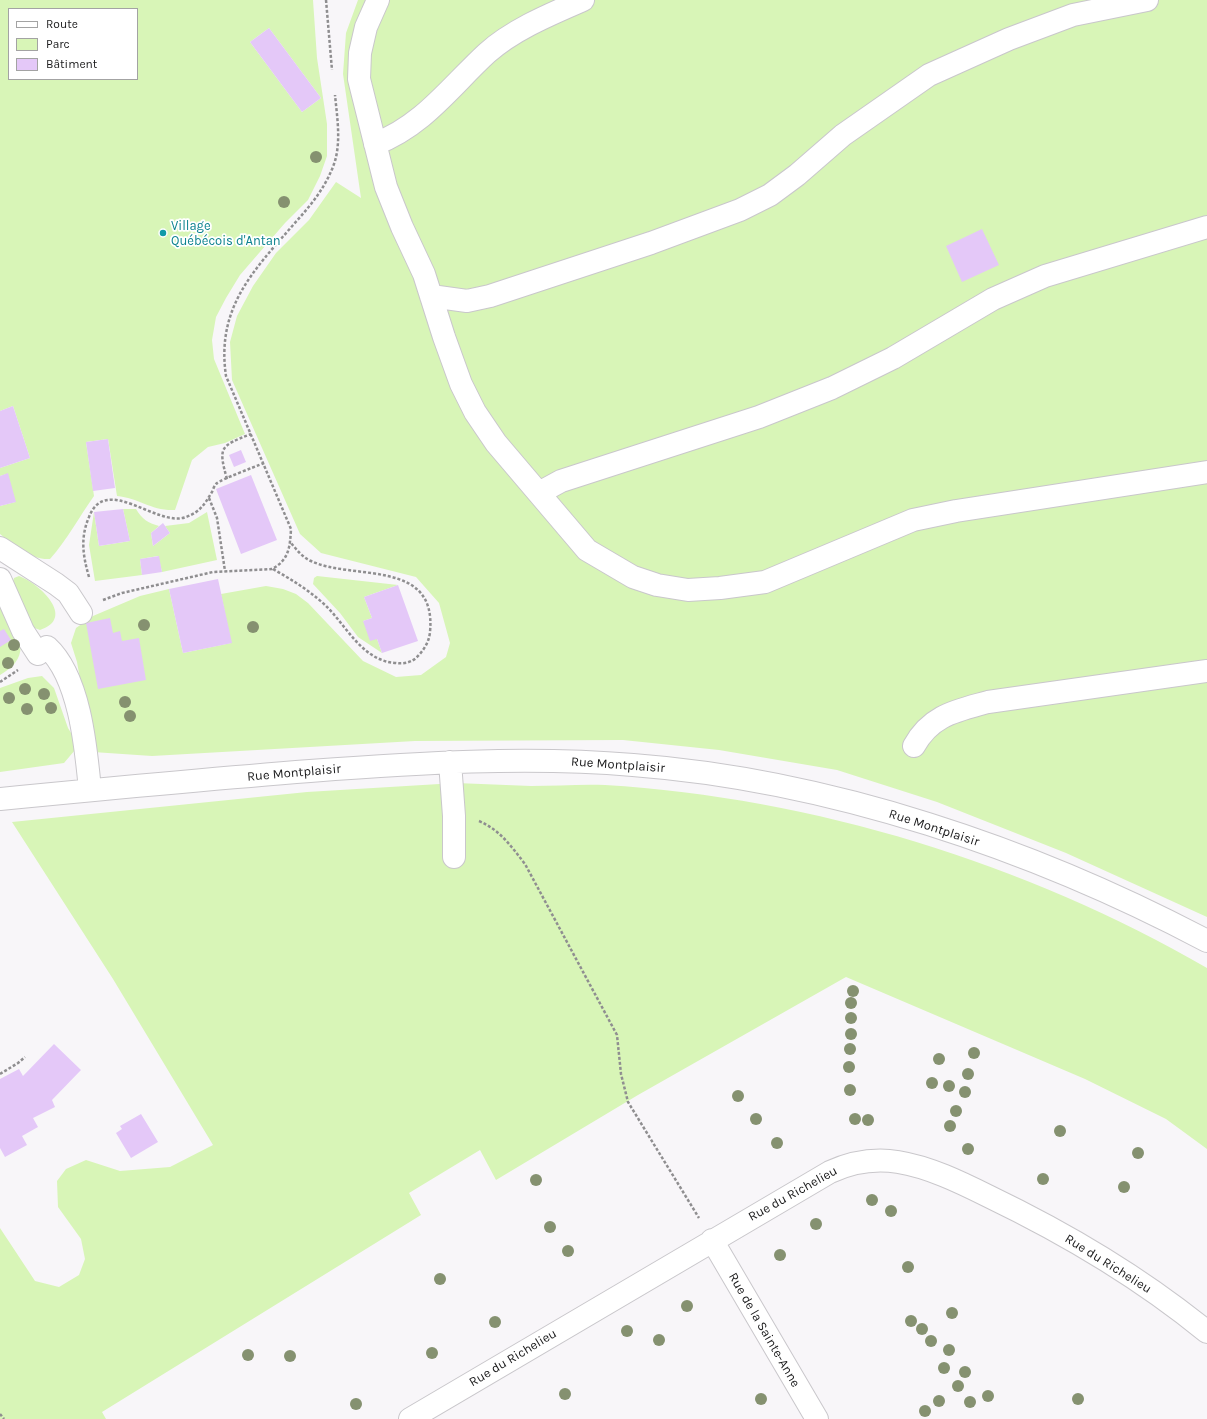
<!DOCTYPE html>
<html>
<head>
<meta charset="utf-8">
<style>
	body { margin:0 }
	#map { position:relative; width:1207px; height:1419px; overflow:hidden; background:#f8f6f9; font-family:Karla,sans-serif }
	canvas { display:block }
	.legend { position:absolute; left:8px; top:8px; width:130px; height:72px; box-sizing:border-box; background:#fff; border:1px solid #a3a3a3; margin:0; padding:5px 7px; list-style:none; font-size:12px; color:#19191a }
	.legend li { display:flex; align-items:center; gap:8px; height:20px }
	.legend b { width:20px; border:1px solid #a3a3a3 }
</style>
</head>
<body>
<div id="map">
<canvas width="1207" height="1419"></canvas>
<ul class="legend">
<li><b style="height:5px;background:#fff"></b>Route</li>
<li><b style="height:11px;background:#d8f5b7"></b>Parc</li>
<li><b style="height:11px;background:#e4c8f8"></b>Bâtiment</li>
</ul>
</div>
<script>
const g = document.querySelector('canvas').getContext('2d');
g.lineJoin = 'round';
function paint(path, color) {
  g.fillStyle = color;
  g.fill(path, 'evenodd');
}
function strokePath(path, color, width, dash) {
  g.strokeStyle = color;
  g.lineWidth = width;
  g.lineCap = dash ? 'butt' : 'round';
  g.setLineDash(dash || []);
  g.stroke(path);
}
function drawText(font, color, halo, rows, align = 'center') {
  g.font = font + ' Karla,sans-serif';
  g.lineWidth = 3.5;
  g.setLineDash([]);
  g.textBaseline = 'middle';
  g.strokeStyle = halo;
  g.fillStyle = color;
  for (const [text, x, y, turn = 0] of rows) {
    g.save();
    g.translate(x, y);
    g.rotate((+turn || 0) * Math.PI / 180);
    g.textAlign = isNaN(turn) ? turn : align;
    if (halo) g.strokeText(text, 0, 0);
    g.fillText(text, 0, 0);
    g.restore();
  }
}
const green = new Path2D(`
	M0,0h313l4,58 10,66v32l-7,20 -12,24 -23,23 -45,52 -14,23 -10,19 -4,23 2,19 31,75 -20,9 -17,4 -16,13 -17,50c-24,1 -36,-12 -58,-14l-9,-57 -22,3 8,54c-15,21 -27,44 -44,63 -19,1 -35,-13 -50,-25v-28l15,-4 -8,-28 -7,2v-8l30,-10 -17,-52 -13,5zM9,9h128v70h-128zM269,28l52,70 -19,14 -52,-70z
	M358,0h849v917l-141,-64 -129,-51 -100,-32 -118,-20 -96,-10 -208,1 -263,15 -59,-4 -16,-90 -6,-19 5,-15 17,-12 47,-20 29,-7 14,64 48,-10 -10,-49 45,-8 17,3 13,5 12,9 55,58 33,16 25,-2 25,-18 4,-14 -11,-40 -23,-26 -95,-24 -21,-19 -68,-154 -2,-38 7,-26 16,-30 23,-33 33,-33 27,-38 25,16 -18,-124 3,-41z
	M123,509h13c6,10 12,14 23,17l-8,7 2,13 17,-13 -5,-7 24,-3 18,-11 10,48 -55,12 -4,-16 -18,3 2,16 -47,6 -6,-36 5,-33 5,34 31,-5z
	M19,576c20,7 58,42 21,54l-8,-3 -20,-42 2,-7z
	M317,576l81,9 -34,12 8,21 -9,3 14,18 5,14 -24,-16 -18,-24 -27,-29 1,-6z
	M0,600c9,17 31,44 15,63 -4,5 -10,9 -15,12z
	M42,676l12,12 14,40 8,13 -1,9 -11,13 -64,9v-84l28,-10z
	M456,783c25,1 50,2 75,3 24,0 50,-2 74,-1 209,13 421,78 602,183v181l-41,-30 -81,-40 -239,-102 -208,118 -142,85 -16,-30 -71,43 12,22 -319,197 4,7h-106v-191l35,53 24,6 20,-12 6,-16 -4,-20 -23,-32 -1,-26 9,-12 20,-9 34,11 50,-4 43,-22 -100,-166 -101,-157 295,-30z`);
const building = new Path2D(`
	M269,28l52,70 -19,14 -52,-70z
	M982,229l17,36 -37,17 -16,-36z
	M13,406l17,52 -30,10v-57z
	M108,439l7,49 -22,3 -7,-49z
	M241,450l5,12 -12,5 -5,-12z
	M8,473l8,29 -16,4v-30z
	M251,475l26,65 -36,14 -25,-65z
	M123,509l7,32 -31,5 -5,-34z
	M163,523l7,10 -17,13 -2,-13z
	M159,556l3,16 -20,3 -2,-16z
	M218,579l14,64 -49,10 -14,-64z
	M398,585l20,56 -36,12 -5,-14 -7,2 -7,-20 9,-3 -8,-21z
	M110,618l3,15 7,-2 2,10 17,-3 7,42 -48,9 -12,-66z
	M4,629l7,11 -11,7v-16z
	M54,1044l27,26 -29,30 3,7 -22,11 5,9 -16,9 5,9 -22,12 -5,-9v-69l19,-10 4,7z
	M141,1114l17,28 -27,16 -15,-25 6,-4 -2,-3z`);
const path = new Path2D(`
	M326,0l6,70
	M227,479c-9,-32 -7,-33 24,-45
	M209,498l8,20 8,53
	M273,569c19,11 36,21 52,36 22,21 37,56 71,58 7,1 14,0 20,-5 7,-7 13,-15 14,-26 7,-74 -77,-51 -119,-71 -9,-4 -14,-11 -20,-18
	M89,577c-6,-21 -9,-39 0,-60 17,-44 68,11 97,0 14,-5 18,-12 26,-25 1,-2 2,-6 4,-8 5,-5 39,-17 48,-21
	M103,600l19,-7 91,-21 59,-3c17,-9 18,-22 19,-40l-65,-153c-10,-68 27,-105 68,-152 17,-19 33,-38 41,-63 6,-21 2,-45 0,-66
	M0,682l18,-12
	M479,821c21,9 32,25 46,43l92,171 4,39 7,28 71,116
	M0,1074l18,-11 7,-6
	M0,1414l4,5`);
const minor = new Path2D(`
	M378,0l-12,27 -6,26 -1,26 27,108 16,40 22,47 20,63 17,47 14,28 21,31 91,107 46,27 24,8 31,5 32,-2 45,-6 148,-62 43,-9 251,-39
	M375,144c48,-18 76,-58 112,-91 27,-24 64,-39 96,-53
	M431,296l36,5 23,-5 161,-53 89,-33 30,-15 27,-20 46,-40 86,-60 80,-36 64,-24 74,-15
	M539,493l22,-12 198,-64 73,-29 61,-30 100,-59 52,-23 162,-49
	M0,548l56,36 12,9 13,20
	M0,579l23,52 15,23
	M47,647c33,30 39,101 43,143
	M914,746c17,-31 42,-35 74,-44l219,-31
	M450,762l4,54v41
	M0,799c103,-10 207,-20 310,-28 107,-8 216,-15 323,-6 197,15 400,84 574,176
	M712,1240l105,179
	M410,1419l420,-247c22,-10 43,-14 68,-10 31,5 62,20 90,34 77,37 153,82 219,136`);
const trees = [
	[316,157],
	[284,202],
	[144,625],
	[253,627],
	[14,645],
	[8,663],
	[25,689],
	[44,694],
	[9,698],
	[125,702],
	[51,708],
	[27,709],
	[130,716],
	[853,991],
	[851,1003],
	[851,1018],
	[851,1034],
	[850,1049],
	[974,1053],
	[939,1059],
	[849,1067],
	[968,1074],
	[932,1083],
	[949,1086],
	[850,1090],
	[965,1092],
	[738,1096],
	[956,1111],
	[756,1119],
	[855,1119],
	[868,1120],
	[950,1126],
	[1060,1131],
	[777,1143],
	[968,1149],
	[1138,1153],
	[1043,1179],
	[536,1180],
	[1124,1187],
	[872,1200],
	[891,1211],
	[816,1224],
	[550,1227],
	[568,1251],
	[780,1255],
	[908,1267],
	[440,1279],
	[687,1306],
	[952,1313],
	[911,1321],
	[495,1322],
	[922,1329],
	[627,1331],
	[659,1340],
	[931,1341],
	[949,1350],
	[432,1353],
	[248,1355],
	[290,1356],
	[944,1368],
	[965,1372],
	[958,1386],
	[565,1394],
	[988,1396],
	[761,1399],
	[1078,1399],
	[939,1401],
	[970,1402],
	[356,1404],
	[925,1411]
];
const markers = [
	[163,233,4,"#0f9aa8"]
];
const cultureNames = [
	["Village",171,226],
	["Québécois d'Antan",171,241]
];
const streetNames = [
	["Rue Montplaisir",618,765,4],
	["Rue Montplaisir",294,773,-5],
	["Rue Montplaisir",934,828,18],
	["Rue du Richelieu",793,1194,-29],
	["Rue du Richelieu",1108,1264,32],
	["Rue de la Sainte-Anne",764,1330,60],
	["Rue du Richelieu",513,1358,-31]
];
paint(green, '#d8f5b7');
paint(building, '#e4c8f8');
strokePath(minor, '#c9c7cb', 24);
strokePath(path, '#8f8e90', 2.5, [3, 2]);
strokePath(minor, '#fff', 22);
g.fillStyle = '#859170';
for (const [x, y] of trees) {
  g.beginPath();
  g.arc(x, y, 6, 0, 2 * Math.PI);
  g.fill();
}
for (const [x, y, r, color] of markers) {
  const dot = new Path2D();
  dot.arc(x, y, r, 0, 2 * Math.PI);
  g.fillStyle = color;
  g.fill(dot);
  strokePath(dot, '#fff', 1.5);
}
drawText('13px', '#0d838f', '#fff', cultureNames, 'left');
drawText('13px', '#19191a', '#fff', streetNames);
</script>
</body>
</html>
